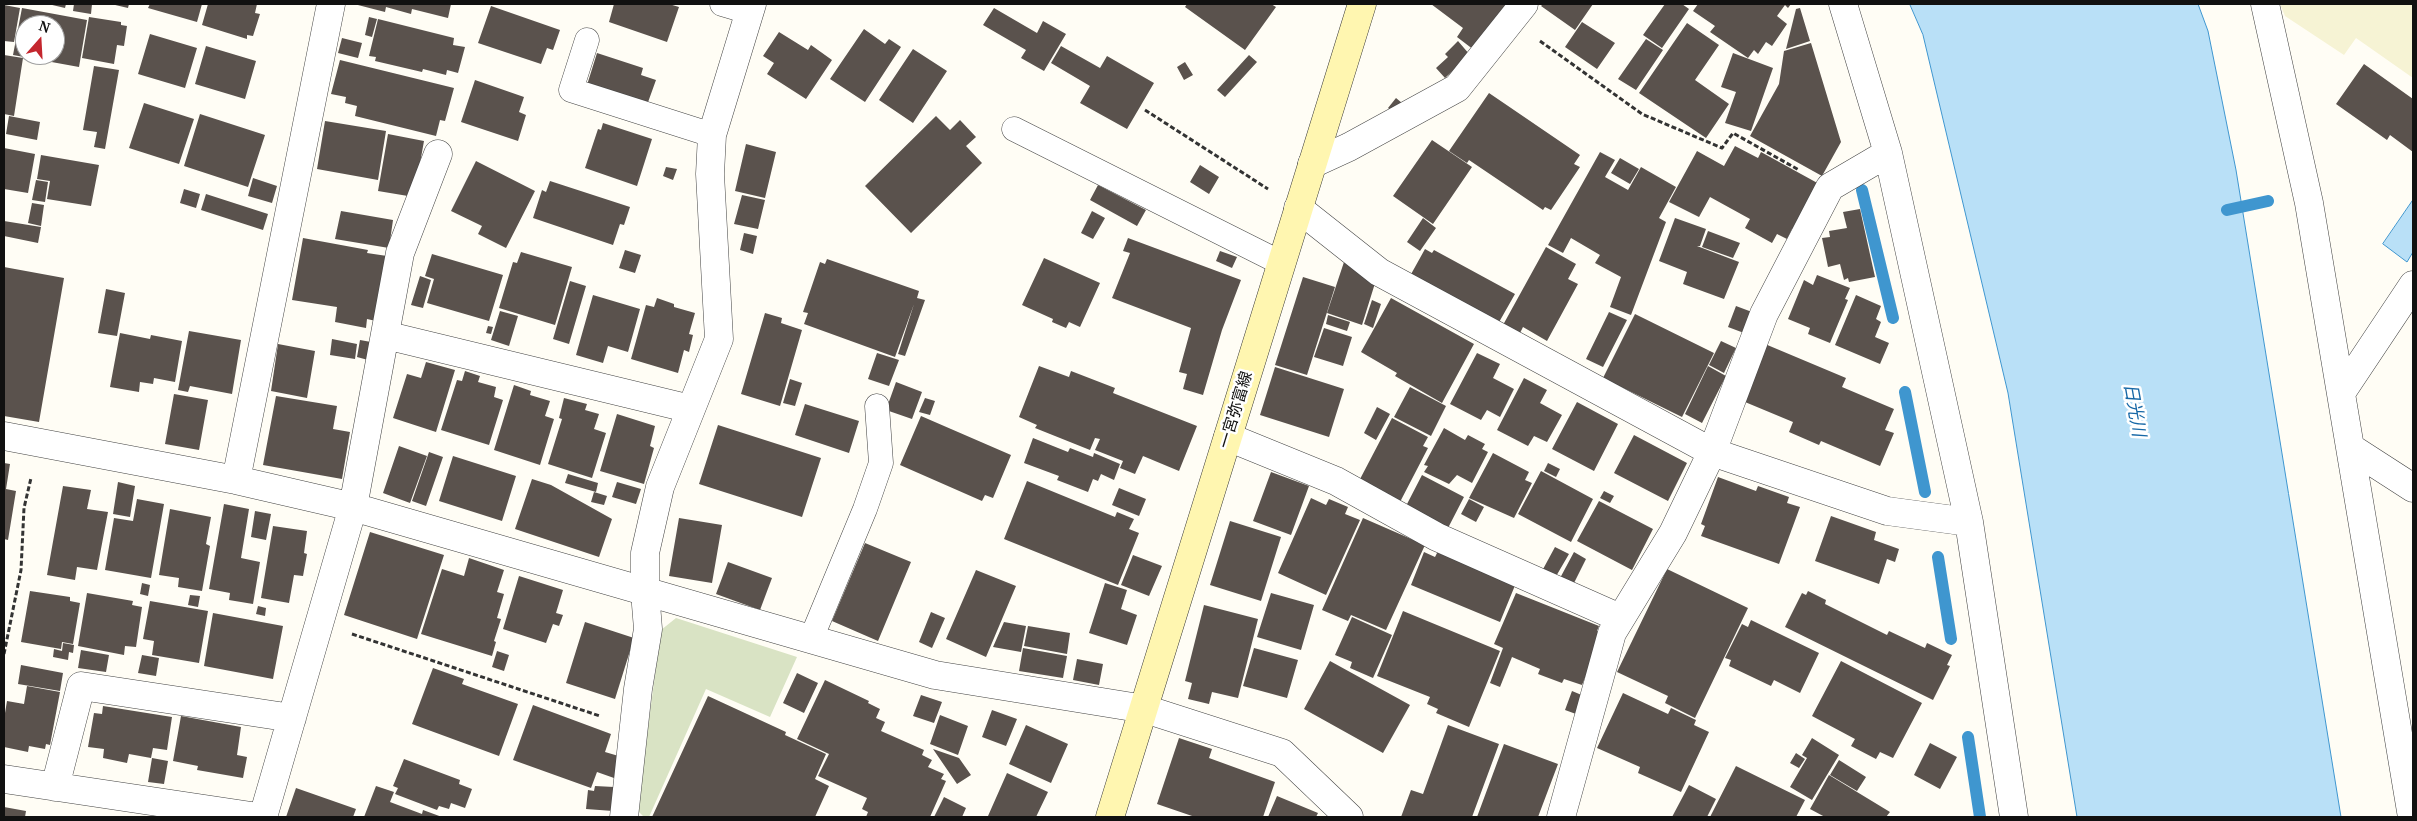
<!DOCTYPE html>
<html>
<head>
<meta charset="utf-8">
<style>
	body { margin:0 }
	#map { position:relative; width:2417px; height:821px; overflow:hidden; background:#fffdf5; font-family:"PT Serif",serif }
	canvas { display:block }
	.frame { position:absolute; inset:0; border:5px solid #111; pointer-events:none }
	.north { position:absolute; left:15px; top:15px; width:50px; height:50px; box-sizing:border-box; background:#fff; border:1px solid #a0a0a0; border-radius:50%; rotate:19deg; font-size:14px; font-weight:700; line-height:20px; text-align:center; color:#111 }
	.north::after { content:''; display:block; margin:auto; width:18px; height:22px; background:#c4262e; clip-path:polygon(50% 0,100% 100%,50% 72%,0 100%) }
</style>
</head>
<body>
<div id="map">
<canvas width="2417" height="821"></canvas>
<div class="frame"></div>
<div class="north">N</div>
</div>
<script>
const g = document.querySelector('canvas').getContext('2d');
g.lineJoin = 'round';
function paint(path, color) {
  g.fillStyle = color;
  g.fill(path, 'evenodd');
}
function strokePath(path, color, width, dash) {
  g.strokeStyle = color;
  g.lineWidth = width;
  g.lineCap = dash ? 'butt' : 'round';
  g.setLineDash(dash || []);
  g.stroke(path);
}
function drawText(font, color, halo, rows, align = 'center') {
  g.font = font + ' "PT Serif","Noto Sans JP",serif';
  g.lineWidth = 5;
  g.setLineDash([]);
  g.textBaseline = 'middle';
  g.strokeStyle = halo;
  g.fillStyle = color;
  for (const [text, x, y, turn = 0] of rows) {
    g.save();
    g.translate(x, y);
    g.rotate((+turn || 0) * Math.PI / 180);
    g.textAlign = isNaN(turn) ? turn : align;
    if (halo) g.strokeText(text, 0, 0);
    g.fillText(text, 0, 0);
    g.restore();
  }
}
const farmland = new Path2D(`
	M2280,4h133v74l-57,-40 -12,17 -59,-39z`);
const cemetery = new Path2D(`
	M676,618l121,39 -27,60 -64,-28 -57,128h-5l-7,-7 24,-180z`);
const water = new Path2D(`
	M1910,4h288l10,27 28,139 105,647h-264l-69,-424 -85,-358z
	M2413,200v52l-6,10 -24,-18z`);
const stream = new Path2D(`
	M1862,190l31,128
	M2227,210l41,-9
	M1905,392l20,100
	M1938,557l13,82
	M1968,737l12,80`);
const building = new Path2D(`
	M48,4h18l-1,4z
	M74,4h18l-1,10 -18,-3z
	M111,4h18l-1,4z
	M150,4h52l-5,18 -49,-14z
	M208,4h49l-2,9 5,1 -7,22 -6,-1v4l-45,-14z
	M354,4h97l-3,14 -36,-9 -1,5 -25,-7 -1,5z
	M614,4h55l10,3 -12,35 -58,-20z
	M1187,4h84l5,3 -31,43 -60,-43z
	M1431,4h78l-35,46 -17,-13 6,-9z
	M1543,4h50l-18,26 -34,-24z
	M1665,4h17l7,5 -27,39 -19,-13z
	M1698,4h93l-3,4 -3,-3 -8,11 10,8 -15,22 -6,-4 -8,12 -4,-4 -6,8 -38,-26 5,-6 -22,-15z
	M4,5l16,3 -6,34 -10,-1z
	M491,6l69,24 -7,20 -6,-2 -6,16 -63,-21z
	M22,8l65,12 -8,47 -66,-12zM25,25h30v30h-30z
	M994,8l43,25 6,-12 23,13 -22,37 -23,-13 5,-8 -43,-25z
	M1800,8l10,33 -24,8 10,-40z
	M89,17l32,5v3l6,1 -3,20 -7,-1 -3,19 -32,-6z
	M369,17l8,2 -5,18 -7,-2z
	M378,19l76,19 -1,7 12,2 -7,26 -11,-3 -1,5 -23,-6 -1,3 -47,-11 1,-4 -7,-1z
	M1582,22l33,21 -18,26 -32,-22z
	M1687,23l32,22 -24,35 34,24 -23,34 -67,-45z
	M864,29l21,15 4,-5 12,8 -36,55 -35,-23z
	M779,32l29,18 3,-5 21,15 -26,39 -39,-25 7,-11 -11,-7z
	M150,34l47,14 -12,40 -47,-14z
	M342,38l20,5 -4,15 -20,-5z
	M1646,39l17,11 -27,40 -18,-11z
	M1458,41l12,14 -25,23 -9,-10 12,-11 -3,-3z
	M1811,43l30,99 -19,34 -72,-40 29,-52 5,-33z
	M206,46l50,15 -11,38 -50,-15z
	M1061,46l39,22 7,-12 47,27 -27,46 -47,-26 10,-17 -39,-23z
	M913,49l34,22 -34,52 -34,-23z
	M597,53l46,15 -2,7 15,5 -9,25 -60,-20z
	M1733,53l40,15 -22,63 -26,-8 11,-31 -15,-5z
	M4,55l19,3 -9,58 -10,-2z
	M1249,55l8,7 -32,35 -8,-7z
	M340,60l114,28 -9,33 -5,-1 -4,16 -81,-20 2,-10 -12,-3 1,-6 -15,-3z
	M1185,62l8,13 -9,5 -7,-13z
	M2364,64l49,35v53l-23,-17 -3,5 -51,-36z
	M94,66l25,4 -14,79 -11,-2 3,-15 -14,-2z
	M475,80l49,17 -5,15 7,3 -8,26 -57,-19z
	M1489,93l91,62 -6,9 6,3 -29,43 -6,-3 -2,3 -74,-50 -2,3 -18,-12z
	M1396,98l6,5 -8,10 -6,-5z
	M144,103l50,16 -15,45 -50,-16z
	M200,114l65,21 -17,52 -64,-21z
	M9,116l31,6 -3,18 -31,-6z
	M936,116l14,14 10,-10 16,17 -10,9 16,17 -71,70 -46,-47z
	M325,121l61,10 -8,49 -61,-11z
	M603,123l49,16 -15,47 -52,-18 13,-39 3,1z
	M388,134l36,7 -10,56 -36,-6z
	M1432,140l40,27 -39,57 -40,-28z
	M746,144l30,8 -11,46 -30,-7z
	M1735,146l23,12 3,-6 60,33 -26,46 -3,-2 -5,10 -10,-5 -5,9 -27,-15 5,-9 -40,-22 -11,20 -30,-15 28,-51 27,15z
	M4,148l31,6 -7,39 -24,-4z
	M1600,152l15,8 -10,17 23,13 13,-23 35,20 -17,31 7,4 -35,93 -21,-8 11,-30 -26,-14 5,-8 -29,-17 -8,15 -15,-8z
	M41,155l58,10 -8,41 -44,-7 3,-18 -13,-2z
	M1620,158l19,11 -9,15 -19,-11z
	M476,161l59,30 -29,57 -28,-14 4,-8 -31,-15z
	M1200,165l19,12 -10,17 -19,-12z
	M666,167l11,2 -4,11 -10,-4z
	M253,178l24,8 -5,17 -24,-7z
	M36,180l12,2 -3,20 -13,-2z
	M550,181l80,26 -6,18 -4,-1 -7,21 -80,-27 9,-28 4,2z
	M1098,185l48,25 -9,16 -47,-26z
	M184,189l16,5 -4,14 -16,-5z
	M206,194l62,20 -5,16 -62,-20z
	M742,195l23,5 -7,29 -24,-5z
	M32,203l12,2 -3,21 -13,-3z
	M1860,209l15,68 -26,5 -1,-4 -4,2 -4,-16 -12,3 -6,-29 8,-1 -1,-6 18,-3 -4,-16z
	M341,211l52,9 -4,28 -54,-9z
	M1092,211l13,7 -12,21 -12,-6z
	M1423,218l13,10 -16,23 -13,-9z
	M1675,218l31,11 -6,17h-3l42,16 -15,37 -41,-15 4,-12 -28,-11z
	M4,221l37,6 -3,16 -34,-7z
	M1708,231l32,12 -7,15 -31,-11z
	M744,233l13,3 -4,18 -13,-4z
	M303,238l65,12 -1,3 20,3 -11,65 -9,-2 -1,9 -31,-6 2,-15 -45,-7z
	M1128,238l113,42 -19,50 -19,65 -20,-6 4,-15 -8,-2 12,-44 -79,-30 18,-45 -7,-2z
	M1546,247l30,17 -8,15 10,5 -31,57 -24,-14 -3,6 -17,-8z
	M1425,249l7,4 2,-3 81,44 -17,30 -88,-48z
	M625,250l16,5 -6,18 -16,-5z
	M1220,251l17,6 -5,11 -16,-7z
	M521,252l51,15 -17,58 -56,-17 14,-46 4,1z
	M432,254l71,21 -14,46 -62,-18 7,-24 -9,-3z
	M1044,258l56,25 -20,44 -11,-5 -3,6 -14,-6 1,-3 -31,-14z
	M827,259l92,32 -2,7 8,2 -20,56 -7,-2 16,-50 -19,53 -91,-33 4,-11 -5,-1 17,-50 5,2z
	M1345,259l31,21 -14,45 -35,-12z
	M4,267l60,11 -25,144 -35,-6z
	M1817,275l33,13 -5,11 3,1 -18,43 -22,-9 2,-6 -22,-9 16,-39 9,5z
	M420,276l11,4 -8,28 -12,-3z
	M1303,277l32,10 -28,88 -32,-10z
	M570,281l16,5 -17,58 -16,-5z
	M106,289l19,4 -8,43 -19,-3z
	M593,295l47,14 -12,43 -20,-6 -5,17 -27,-8z
	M1856,295l25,11 -5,13 5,3 -6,15 14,6 -9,21 -45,-19z
	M657,298l17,6v3l21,6 -6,21 4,1 -4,17 -5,-2 -6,23 -47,-14 15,-54 8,2z
	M1391,298l83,46 -32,59 -47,-27 2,-3 -36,-21z
	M1372,300l9,4 -8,24 -9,-4z
	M1736,306l16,6 -8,21 -16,-6z
	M500,311l18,5 -9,30 -18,-6z
	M1609,312l18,8 -24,47 -17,-8z
	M765,313l17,5 -1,5 21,7 -22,76 -39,-12z
	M1635,314l79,39 -32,64 -79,-39z
	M1328,315l22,7 -3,9 -21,-7z
	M488,326l5,1 -2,7 -5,-1z
	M1324,328l28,9 -9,29 -29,-9z
	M189,331l52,9 -9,54 -42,-8 -2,6 -10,-2z
	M120,333l30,6 1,-4 31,6 -7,41 -21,-4 -1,6 -13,-2 -1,10 -29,-5z
	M332,339l25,5 -2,15 -25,-4z
	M360,340l11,2 -3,18 -11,-3z
	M1721,341l15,7 -12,25 -15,-8z
	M278,344l37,7 -8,47 -36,-7z
	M1765,344l81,34 -4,9 52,22 -9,21 9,3 -14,33 -59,-25 -2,4 -30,-13 4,-10 -48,-20z
	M877,353l22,7 -10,26 -21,-7z
	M1477,353l23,11 -7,14 21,11 -14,28 -13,-7 -6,10 -31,-16z
	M426,362l29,8 -19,62 -43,-14 14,-44 14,4z
	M1039,366l30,11 2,-6 44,17 -2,5 84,33 -18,45 -36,-15 -8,18 -15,-6 3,-7 -28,-11 5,-11 -5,-1 -5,12 -55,-22 2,-3 -18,-8z
	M1708,366l18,10 -24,47 -17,-9z
	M1275,367l69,22 -15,48 -69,-22z
	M465,371l15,5 -2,6 18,5 -2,10 9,3 -14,45 -48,-15 16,-50 5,1z
	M1524,378l23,12 -7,13 22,12 -15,27 -13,-6 -6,10 -31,-16z
	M790,379l12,4 -7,23 -12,-3z
	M896,382l26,10 -10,27 -26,-9z
	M514,385l17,6 -1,4 20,6 -5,15 9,3 -14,46 -46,-15z
	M1410,387l36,19 -15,30 -37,-19z
	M174,394l34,6 -9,50 -34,-6z
	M276,396l61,10 -4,23 17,3 -8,47 -79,-14z
	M564,398l23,6 -2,6 14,4 -5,15 12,4 -14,45 -44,-14 14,-45 -3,-1z
	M925,398l10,3 -5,14 -11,-3z
	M1577,402l41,22 -24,47 -42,-22z
	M805,404l54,17 -10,32 -54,-18z
	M1377,407l13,7 -14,26 -12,-7z
	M617,414l38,12 -5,20 4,2 -10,36 -44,-13z
	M921,416l90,39 -18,43 -8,-3 -3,6 -82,-36z
	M1392,418l36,19 -5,9 5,2 -28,54 -41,-21z
	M718,425l103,33 -19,59 -103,-33z
	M1444,428l21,12 3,-5 17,9 -3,5 6,3 -16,31 -15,-8 -8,9 -25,-12 4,-6 -4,-1z
	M1634,435l53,28 -19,38 -54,-28z
	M1033,438l35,14 2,-4 23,9 1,-4 26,11 -6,16 -13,-6 -3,7 -5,-2 -5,13 -31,-12 2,-4 -35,-13z
	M399,446l28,10 -17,47 -27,-10z
	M429,452l14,5 -17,49 -14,-5z
	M1493,453l36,19 -4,8 7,3 -18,35 -45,-20z
	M453,456l63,20 -14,45 -63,-20z
	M4,463l6,1 -4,25 10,2 -8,49 -4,-1z
	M1548,463l12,6 -4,8 -12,-6z
	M1541,471l52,28 -22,43 -53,-28z
	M1271,472l38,14 -18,49 -38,-14z
	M568,474l30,9 -2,9 -31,-9z
	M1422,475l42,22 -16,31 -42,-22z
	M1718,477l38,14 2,-5 31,11 -2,6 13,4 -21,57 -78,-28 4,-10 -4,-2z
	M532,479l19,6 61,34 -13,38 -84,-28z
	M1027,481l88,36 2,-5 17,7 -5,10 10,4 -21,52 -114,-46z
	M118,482l17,4 -5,31 -17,-3z
	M617,482l24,7 -5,15 -24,-7z
	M63,486l28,4 -4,19 21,3 -11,58 -20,-3 -2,13 -28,-5z
	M1119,488l27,11 -7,17 -27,-11z
	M1604,491l10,5 -4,7 -10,-5z
	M594,492l13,4 -3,9 -13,-3z
	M1311,498l15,7 3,-6 19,8 -3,7 15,6 -34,75 -48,-22z
	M137,499l27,5 -13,74 -46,-8 9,-52 19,3z
	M1469,499l15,8 -8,15 -15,-8z
	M1599,501l54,28 -21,41 -55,-29z
	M224,504l25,5 -8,49 19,4 -7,42 -24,-4 1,-7 -21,-4z
	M170,509l41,8 -5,27 4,2 -8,45 -24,-4 1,-9 -20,-3z
	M255,511l16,3 -5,26 -15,-3z
	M1831,516l45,16 -2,8 25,9 -4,13 -8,-3 -8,25 -64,-23z
	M679,518l43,7 -10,58 -43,-7z
	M1363,518l62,27 -39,85 -35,-15 -3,6 -26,-11z
	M1230,521l51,16 -20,64 -51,-16z
	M273,526l34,5 -3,22 3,1 -4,22 -9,-1 -5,28 -28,-5z
	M370,532l74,23 -27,84 -73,-24z
	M865,543l46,19 -33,79 -46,-20z
	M1555,547l14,7 -14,24 -13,-7z
	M1438,551l78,32 -16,39 -89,-37 13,-33 11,5z
	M1574,552l12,7 -14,28 -13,-7z
	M1133,555l29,11 -13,30 -28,-11z
	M469,558l35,12 -7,22 7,2 -7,24 4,1 -7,22 2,1 -4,14 -71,-22 21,-65 22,7z
	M728,562l44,16 -12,32 -44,-16z
	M1667,569l81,39 -53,110 -30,-15 3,-7 -51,-24z
	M976,570l40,16 -30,71 -40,-18z
	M519,576l44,14 -7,23 7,2 -4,11 -6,-2 -7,19 -43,-14z
	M142,583l8,2 -2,11 -8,-2z
	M1105,583l22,7 -6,19 16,6 -10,30 -38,-12z
	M30,591l40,6v4l10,2 -7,41 -11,-2 -1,7 -40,-7z
	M1808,591l18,9 -1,4 62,31 2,-4 36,17 2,-5 25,12 -5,10 3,1 -17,34 -148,-73 17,-34 4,2z
	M87,593l46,8 -1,4 10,2 -6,40 -11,-1 -1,9 -46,-9z
	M1271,593l43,12 -13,45 -44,-13z
	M1516,593l83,33 -2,5 6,3 -21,51 -18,-6 -2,4 -24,-9 2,-5 -28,-12 -12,30 -10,-4 13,-35 -9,-4z
	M190,595l10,1 -2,11 -10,-2z
	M150,601l58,10 -9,52 -47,-8 2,-14 -11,-2z
	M1204,605l54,14 -20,79 -26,-6 -3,12 -21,-5 4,-16 -7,-2z
	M258,606l8,2 -1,8 -9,-2z
	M1403,611l97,40 -31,76 -33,-14 2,-4 -11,-5 3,-7 -53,-21z
	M931,612l14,6 -13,30 -13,-6z
	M213,613l70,13 -10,53 -69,-13z
	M1352,617l40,18 -19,43 -23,-10 2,-6 -17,-7z
	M1751,620l68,33 -19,40 -26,-13 -3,6 -42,-20 2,-6 -6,-2 17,-34 6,3z
	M585,622l49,16 -19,61 -49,-16z
	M1004,622l22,4 -5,26 -28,-5z
	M1028,626l42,7 -3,21 -43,-8z
	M63,643l11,2 -1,8 -4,-1 -1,8 -15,-3 1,-8 8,2z
	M1023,648l44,8 -4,22 -44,-7z
	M1254,648l44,12 -11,38 -44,-12z
	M81,650l28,5 -3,17 -28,-4z
	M497,651l12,4 -5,16 -12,-4z
	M142,655l17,3 -3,18 -18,-3z
	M1077,659l26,5 -4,21 -26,-5z
	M1330,661l80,44 -27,48 -79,-44z
	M1841,661l81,42 -29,55 -13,-6 -4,7 -25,-13 4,-7 -43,-23z
	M21,665l42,8 -3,18 -42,-7z
	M433,668l31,11 -2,5 56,20 -19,52 -87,-32z
	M797,673l21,10 -14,30 -21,-10z
	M825,680l44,21 -1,2 12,6 -4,9 9,4 -4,9 43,19 -2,5 10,5 -4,7 16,7 -3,5 5,2 -16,36h-64l2,-5 -6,-3 5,-11 -49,-22 11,-22 -32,-15z
	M27,686l33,6 -10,53 -4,-1 -1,5 -16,-3 -1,6 -24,-5v-28l3,-18 17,3z
	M1572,691l12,5 -8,18 -11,-4z
	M1623,693l45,21 3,-6 25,12 -2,5 15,7 -28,60 -43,-19 2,-6 -43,-19z
	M921,695l21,7 -8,21 -21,-7z
	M708,696l78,36 -1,3 41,19 -11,25 14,7 -14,31h-163z
	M533,705l78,29 -6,18 17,5 -8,21 -17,-6 -6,16 -78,-28z
	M103,706l69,11 -5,33 -14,-2 -2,10 -22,-4 -2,9 -24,-5 1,-9 -16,-2 6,-34 8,1z
	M992,710l25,9 -11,27 -24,-9z
	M940,715l28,11 -10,29 -28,-11z
	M181,716l60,11 -4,28 10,2 -4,21 -46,-8 1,-4 -25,-5z
	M1026,725l42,19 -17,39 -42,-19z
	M1448,725l51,19 -27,73h-71l10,-27 12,4z
	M1179,738l33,11 -3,9 66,24 -12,35h-68l-38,-13z
	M1812,738l27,17 -27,45 -22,-13 17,-29 -5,-3z
	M1930,743l27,14 -17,32 -26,-14z
	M1504,744l54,20 -20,53h-61z
	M933,749l26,9 12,17 -14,9z
	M1796,753l9,6 -6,9 -9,-5z
	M152,758l16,3 -4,23 -16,-2z
	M404,759l56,21 -1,4 13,5 -7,19 -14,-5 -2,6 -10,-3 -2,4 -42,-16 3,-6 -5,-2z
	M1839,760l27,17 -9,14 -27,-16z
	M1736,766l69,34 -9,17h-86z
	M1007,773l41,19 -12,25 -48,-1z
	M1829,775l61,37 -4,5h-61l-15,-8z
	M1689,785l27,14 -9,18h-35z
	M376,786l18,6 -4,10 32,12 1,-4 19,7h-78z
	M595,786l19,1 -1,24 -27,-2 2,-19 6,1z
	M296,788l60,21 -3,8h-67z
	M1277,796l41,17 -2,4h-48z
	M944,797l22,11 -4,9h-28z
	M4,807l22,4 -1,6h-21z`);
const path = new Path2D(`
	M1540,41l102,73 80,34 11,-15 66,37
	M1145,110l123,79
	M352,634l248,82
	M4,654l17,-84 3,-62 7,-30`);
const lane = new Path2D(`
	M722,4l27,8
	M587,40l-16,50 141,45
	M1014,129l267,134
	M811,639l54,-130 16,-46 -4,-57`);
const street = new Path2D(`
	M1843,4l45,149 81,369 45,295
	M2265,4l44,199 103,614
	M1312,164l37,-17 108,-59 67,-84
	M1298,208l81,64 333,180 175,59 82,11
	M385,335l306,74
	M2341,393l72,-108
	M4,436l232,44 117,27 582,168 210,34 137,44 67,64
	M1228,437l108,44 101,56 183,81
	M2351,448l62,40
	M236,480l95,-476
	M4,779l254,38
	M55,787l26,-101 211,32
	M263,817l90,-310 47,-254 38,-99
	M624,817l14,-128 10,-60 -3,-37v-39l15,-66 59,-148 -9,-165 2,-39 40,-131
	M1561,817l51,-184 61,-100 39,-81 52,-138 66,-127 58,-34`);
const secondary = new Path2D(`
	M1110,817l252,-813`);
const streetNames = [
	["一宮弥富線",1236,410,-73]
];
const waterNames = [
	["日光川",2134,410,80]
];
paint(farmland, '#f6f3d4');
paint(cemetery, '#d9e3c4');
paint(water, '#b9e0f7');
strokePath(water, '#3f96cf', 1);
strokePath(stream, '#3f96cf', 12);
paint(building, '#5a524d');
strokePath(lane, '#444', 25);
strokePath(street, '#444', 29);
strokePath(secondary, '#333', 29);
strokePath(path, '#333', 3, [5, 2.5]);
strokePath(lane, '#fff', 24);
strokePath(street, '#fff', 28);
strokePath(secondary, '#fff6b0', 28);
drawText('16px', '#111', '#fff', streetNames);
drawText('italic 18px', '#1768a6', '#fff', waterNames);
</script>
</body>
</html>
